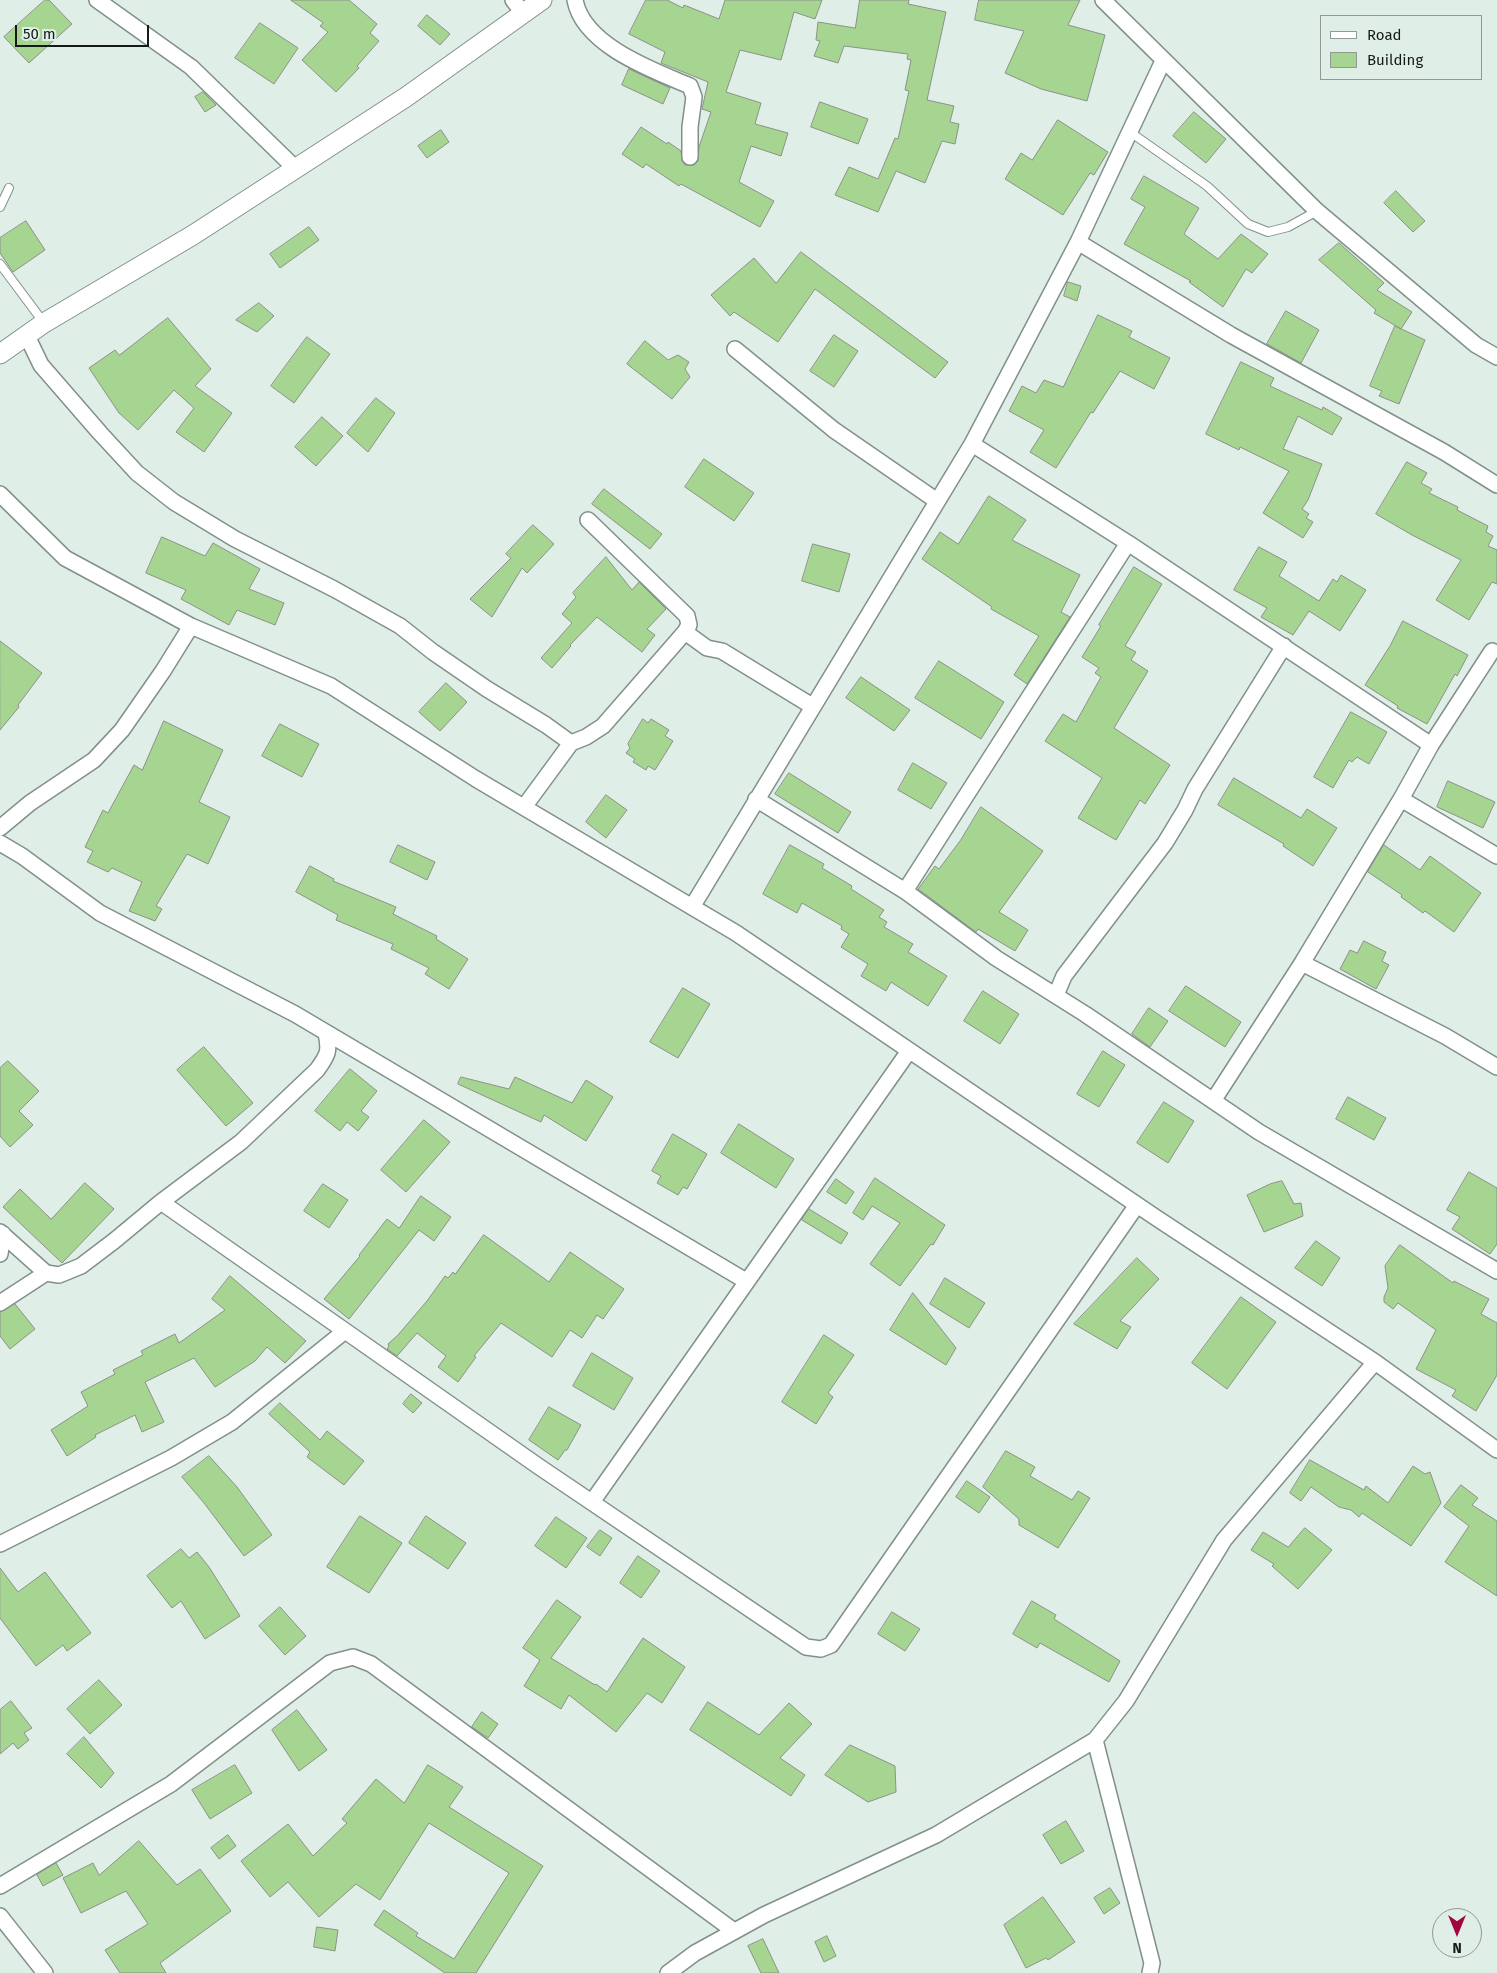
<!DOCTYPE html>
<html>
<head>
<meta charset="utf-8">
<style>
	body { margin:0 }
	#map { position:relative; width:1497px; height:1973px; overflow:hidden; background:#e0eee8; font-family:"Fira Sans",sans-serif }
	canvas { display:block }
	.legend { position:absolute; left:1320px; top:15px; width:162px; height:65px; box-sizing:border-box; background:#e0eee8; border:1px solid #8f9995; margin:0; padding:6px 9px; list-style:none; font-size:15px; color:#151a18 }
	.legend li { display:flex; align-items:center; gap:10px; height:25px }
	.legend b { width:25px; border:1px solid #8f9995 }
	.north { position:absolute; left:1432px; top:1908px; width:50px; height:50px; box-sizing:border-box; background:#e0eee8; border:1px solid #8f9995; border-radius:50%; rotate:180deg; font-size:14px; font-weight:700; line-height:20px; text-align:center; color:#151a18 }
	.north::after { content:''; display:block; margin:auto; width:18px; height:22px; background:#a20641; clip-path:polygon(50% 0,100% 100%,50% 72%,0 100%) }
	.scale { position:absolute; left:15px; top:25px; width:134px; height:22px; box-sizing:border-box; border:2px solid #151a18; border-top:0; padding-left:6px; font-size:15px; line-height:18px; white-space:nowrap; color:#151a18; -webkit-text-stroke:4px #e0eee8; paint-order:stroke }
</style>
</head>
<body>
<div id="map">
<canvas width="1497" height="1973"></canvas>
<ul class="legend">
<li><b style="height:6px;background:#fff"></b>Road</li>
<li><b style="height:14px;background:#a6d592"></b>Building</li>
</ul>
<div class="north">N</div>
<div class="scale">50 m</div>
</div>
<script>
const g = document.querySelector('canvas').getContext('2d');
g.lineJoin = 'round';
function paint(path, color) {
  g.fillStyle = color;
  g.fill(path, 'evenodd');
}
function strokePath(path, color, width, dash) {
  g.strokeStyle = color;
  g.lineWidth = width;
  g.lineCap = dash ? 'butt' : 'round';
  g.setLineDash(dash || []);
  g.stroke(path);
}
const building = new Path2D(`
	M45,0h4l23,24 -43,39 -25,-26z
	M291,0h58l28,24 -7,9 9,8 -22,25 2,2 -23,24 -34,-32 26,-28 -8,-6 3,-3z
	M646,0h21l16,8 1,-3 35,14 6,-19h97l-7,19 -21,-7 -13,48 -41,-10 -14,42 35,11 -6,21 33,9 -7,23 -30,-10 -12,36 35,19 -14,26 -79,-43 -2,2 -33,-22 -3,4 -21,-14 19,-27 26,17 1,-2 13,9 1,10 3,4h9l4,-4 1,-14 12,-35 -9,-3 6,-27 -47,-19 4,-11 -36,-18z
	M860,0h49l-1,4 38,8 -19,88 27,6 -4,16 9,2 -4,20 -13,-3 -17,42 -29,-12 -18,41 -43,-17 14,-28 29,12 17,-41 3,1 11,-48 -4,-1 6,-30 -4,-1 1,-5 -64,-8 -6,17 -24,-7 6,-15 -4,-1 2,-18 37,6z
	M979,0h101l-12,25 37,10 -18,66 -46,-12 -36,-16 19,-42 -49,-11z
	M427,15l23,19 -10,11 -22,-19z
	M260,23l38,25 -24,36 -39,-26z
	M629,69l41,19 -7,16 -41,-19z
	M203,92l13,13 -11,7 -10,-15z
	M820,102l48,17 -10,25 -47,-17z
	M1194,112l32,27 -20,24 -33,-27z
	M1058,120l50,32 -14,23 -4,-2 -27,42 -58,-36 16,-26 11,7z
	M441,130l8,12 -22,16 -9,-12z
	M1144,176l55,32 -15,26 34,25 23,-25 27,20 -16,19 -6,-4 -23,38 -34,-25 2,-1 -67,-37 21,-37 -14,-8z
	M1396,191l29,30 -12,11 -29,-29z
	M26,221l19,29 -32,22 -13,-19v-15z
	M309,227l10,13 -39,28 -10,-14z
	M1339,243l45,40 -7,7 35,22 -11,17 -27,-16 2,-3 -57,-50z
	M801,252l147,110 -13,16 -120,-89 -37,53 -44,-30 -4,4 -19,-21 43,-37 22,25z
	M1068,282l13,4 -4,15 -13,-5z
	M259,303l15,13 -17,16 -21,-12z
	M1286,311l33,19 -18,33 -34,-19z
	M1098,315l34,16 -3,6 41,21 -16,31 -34,-18 -27,42 -2,-1 -35,56 -26,-16 14,-22 -35,-19 13,-25 14,7 8,-13 19,7z
	M168,318l43,51 -16,17 37,27 -28,39 -28,-20 18,-24 -20,-18 -36,40 -19,-17 -30,-45 26,-18 4,5z
	M1395,326l30,14 -26,64 -20,-8 3,-5 -12,-5z
	M834,335l24,16 -24,36 -24,-16z
	M307,337l23,17 -36,49 -23,-17z
	M645,341l23,19 10,-5 11,7 -4,7 5,8 -18,22 -45,-35z
	M1241,362l33,16 -4,8 52,24 1,-3 19,11 -10,17 -34,-19 -15,33 39,15 -14,36 -6,9 7,5 -3,4 7,4 -10,16 -40,-25 26,-42 -49,-24 -1,3 -33,-16z
	M376,398l19,15 -27,39 -21,-19z
	M322,417l21,19 -27,30 -21,-19z
	M704,459l50,34 -20,28 -49,-34z
	M1407,462l20,11 -6,10 11,6 -3,4 29,14 -1,3 31,16 -2,6 7,4 -5,10 9,4v34l-5,-2 -23,38 -33,-20 25,-40 -49,-25 -36,-21z
	M604,489l58,45 -12,15 -58,-45z
	M989,496l37,24 -14,20 68,35 -19,37 9,5 -43,67 -13,-9 25,-39 -48,-27 1,-2 -70,-48 18,-27 18,12z
	M533,525l21,19 -27,29 -5,-5 -30,49 -22,-18 41,-41 -5,-4z
	M162,537l43,19 8,-13 47,26 -11,20 35,14 -9,22 -38,-15 -8,15 -48,-26 5,-9 -40,-17z
	M813,544l37,10 -11,38 -37,-11z
	M1259,547l28,15 -8,14 40,25 14,-22 4,3 4,-7 25,15 -26,41 -31,-20 -16,24 -32,-18 6,-9 -33,-18z
	M606,557l26,33 7,-8 27,27 -19,20 8,6 -13,17 -45,-35 -27,28 1,1 -19,22 -11,-10 31,-35 -10,-9 14,-17 -3,-4z
	M1134,567l28,17 -37,62 11,6 -5,8 17,11 -34,57 56,37 -25,39 -5,-4 -24,40 -38,-22 24,-40 -57,-37 18,-27 13,8 25,-45 -6,-4 4,-5 -17,-11 19,-31 -2,-1z
	M1403,621l65,34 -11,21 -2,-2 -28,50 -30,-16 1,-2 -33,-21 25,-39z
	M0,641l42,32 -24,32 1,2 -19,23z
	M939,661l65,41 -23,37 -66,-41z
	M861,677l49,33 -16,21 -48,-33z
	M446,683l21,19 -27,29 -21,-19z
	M1351,712l36,20 -18,32 -12,-7 -5,5 -3,-2 -16,28 -19,-11z
	M643,719l5,4 3,-4 18,11 -4,6 8,5 -18,29 -7,-4 -2,4 -13,-8 2,-3 -9,-6 4,-5 -2,-4z
	M164,721l59,29 -24,52 31,15 -22,47 -21,-10 -31,52 6,3 -7,12 -26,-10 13,-29 -30,-14 -4,4 -21,-10 6,-11 -8,-4 18,-37 5,3 26,-48 8,5z
	M280,724l39,20 -17,33 -40,-21z
	M913,763l34,20 -16,26 -33,-19z
	M789,773l62,39 -13,21 -63,-39z
	M1234,778l67,40 6,-9 30,19 -24,38 -30,-20 1,-2 -66,-39z
	M1448,781l47,21 -12,26 -46,-21z
	M606,795l21,15 -21,28 -20,-16z
	M981,807l62,44 -44,61 29,18 -13,21 -37,-22 -2,3 -58,-43 17,-23 4,3 21,-28z
	M398,845l37,17 -8,18 -37,-18z
	M790,845l34,19 -2,4 30,18 -1,3 33,21 -5,7 8,5 -3,5 29,17 -5,8 39,24 -19,30 -37,-24 -5,9 -25,-15 7,-12 -27,-17 8,-13 -8,-5 1,-3 -40,-23 -5,10 -34,-19z
	M1384,845l36,25 10,-14 51,37 -27,39 -29,-21 -2,2 -22,-16 1,-2 -34,-23z
	M310,866l24,13 -1,2 63,26 -3,7 44,22 -1,3 32,20 -19,30 -24,-15 4,-6 -38,-19 2,-5 -57,-24 2,-5 -42,-23z
	M1364,941l22,11 -4,9 7,4 -13,24 -36,-20 10,-19 7,3z
	M1186,986l55,36 -16,25 -56,-36z
	M683,988l27,16 -32,54 -28,-16z
	M983,991l36,23 -19,30 -36,-23z
	M1149,1008l19,13 -18,26 -18,-13z
	M204,1047l49,56 -27,23 -49,-56z
	M1103,1051l22,14 -26,42 -22,-13z
	M8,1061l31,30 -20,20 14,14 -23,22 -10,-11v-68z
	M350,1069l27,22 -16,20 8,6 -11,14 -11,-9 -7,9 -25,-20z
	M461,1077l48,12 6,-12 57,26 14,-23 27,17 -27,44 -42,-26 -3,7 -83,-38z
	M1348,1097l38,21 -12,22 -38,-21z
	M1164,1102l30,19 -26,42 -31,-20z
	M424,1120l26,22 -44,50 -25,-22z
	M739,1124l55,35 -18,29 -55,-35z
	M673,1134l34,20 -20,35 -4,-2 -5,8 -21,-12 4,-7 -9,-5z
	M1469,1172l28,16v56l-7,10 -38,-25 8,-12 -13,-7z
	M875,1178l70,47 -12,20 -2,-1 -31,42 -30,-22 30,-41 -28,-17 -9,14 -10,-7z
	M836,1179l18,13 -8,12 -19,-12z
	M1282,1181l12,23 7,-1 2,13 -39,16 -17,-37 23,-11z
	M85,1183l29,26 -52,54 -59,-56 17,-18 31,30z
	M323,1184l25,16 -19,28 -25,-17z
	M421,1196l30,21 -17,24 -15,-11 -70,89 -25,-20 36,-43 -1,-1 28,-36 12,9z
	M809,1209l39,24 -7,11 -39,-24z
	M484,1235l65,47 21,-30 54,37 -21,30 -6,-4 -15,23 -12,-8 -18,27 -51,-34 -27,33 2,1 -18,25 -20,-15 8,-11 -29,-23 -20,23 -10,-7 2,-3 -1,-2 10,-9 29,-34 18,-25 3,2 5,-6 2,2z
	M1316,1241l24,17 -18,28 -27,-18z
	M1400,1245l53,38 1,-2 35,18 -8,15 16,9v52l-21,36 -24,-15 4,-6 -40,-21 20,-39 -38,-27 -5,6 -9,-7v-5l4,-9 -3,-22z
	M1137,1258l22,21 -39,42 11,6 -14,22 -43,-25z
	M230,1276l76,65 -21,22 -18,-16 -12,14 -40,26 -21,-29 -49,24 19,40 -22,10 -7,-17 -40,20 1,2 -29,19 -16,-26 37,-24 -7,-14 34,-18 -2,-4 30,-15 -2,-4 34,-17 4,9 46,-33 -13,-11z
	M945,1278l40,25 -16,25 -39,-24z
	M913,1293l43,55 -10,17 -56,-35z
	M1241,1297l35,25 -49,67 -35,-26z
	M15,1304l20,25 -25,20 -10,-13v-24z
	M824,1335l30,20 -26,38 5,4 -17,27 -34,-22z
	M592,1353l41,25 -19,32 -41,-24z
	M411,1394l11,9 -9,10 -10,-9z
	M280,1403l40,37 7,-9 37,30 -20,24 -37,-28 3,-5 -41,-38z
	M549,1407l32,18 -14,25h-2l-7,10 -29,-20z
	M1006,1451l29,16 -5,9 42,24 6,-9 12,7 -32,50 -39,-23v-6l-36,-32z
	M209,1456l28,31 35,48 -28,21 -40,-53 -22,-26z
	M1310,1460l54,30 2,-4 22,17 25,-37 12,8 5,-2 11,31 -30,43 -49,-33 -3,4 -8,-7 -12,-3 -28,-20 -10,14 -11,-8z
	M967,1481l23,16 -11,16 -23,-16z
	M1461,1485l17,13 -6,7 25,16v75l-52,-34 24,-36 -25,-19z
	M360,1516l42,27 -33,50 -42,-26z
	M426,1516l40,27 -18,26 -39,-26z
	M556,1517l31,21 -21,30 -31,-22z
	M1305,1528l27,22 -34,39 -26,-23 2,-2 -23,-14 12,-18 25,15z
	M600,1530l12,8 -12,18 -13,-9z
	M181,1549l8,9 8,-6 12,15 31,49 -35,23 -24,-38 -9,7 -25,-32z
	M638,1556l22,15 -19,27 -21,-15z
	M0,1568l18,24 27,-20 46,61 -24,18 -4,-6 -27,21 -36,-48z
	M557,1600l24,17 -30,41 44,27 1,-1 11,8 36,-54 42,29 -23,36 -15,-10 -31,39 -47,-37 -8,14 -37,-23 16,-26 -17,-12z
	M1032,1601l24,14 -2,4 66,42 -11,21 -69,-39 -3,5 -24,-14z
	M280,1607l26,29 -21,19 -26,-29z
	M892,1612l28,17 -15,22 -27,-17z
	M99,1680l23,25 -32,29 -23,-25z
	M11,1701l21,27 -8,5 5,7 -11,9 -5,-6 -13,11v-44z
	M708,1702l51,33 30,-32 23,21 -32,34 25,17 -14,21 -101,-66z
	M297,1710l30,40 -28,21 -27,-41z
	M482,1712l16,12 -10,14 -16,-11z
	M84,1737l30,36 -13,15 -34,-34z
	M850,1745l45,21 1,26 -28,10 -43,-27z
	M235,1765l17,28 -42,26 -18,-29z
	M428,1765l35,22 -14,20 94,59 -67,107h-31l-71,-48 10,-15 34,23 -2,3 38,23 55,-86 -80,-50 -49,77 -24,-16 -37,33 -31,-35 -18,15 -29,-36 47,-37 25,32 34,-33 -5,-4 34,-40 28,24z
	M1066,1821l18,30 -23,13 -18,-29z
	M228,1835l8,11 -17,13 -8,-11z
	M139,1841l38,44 23,-16 31,42 -71,52 6,10h-46l-15,-23 43,-26 -22,-33 -45,22 -18,-35 30,-15 6,12z
	M56,1863l7,12 -20,11 -6,-11z
	M1110,1888l10,15 -16,11 -10,-16z
	M1043,1897l32,45 -27,18 -2,-2 -20,10 -22,-43z
	M317,1927l21,3 -3,21 -21,-4z
	M827,1936l9,20 -12,6 -9,-20z
	M763,1939l16,34h-18l-13,-27z`);
const service = new Path2D(`
	M1130,132l77,54 41,38 20,8 20,-5 29,-16
	M0,207l9,-19
	M0,264l44,59`);
const minor = new Path2D(`
	M97,0l94,67 104,101
	M513,0l10,13
	M575,0c8,45 77,70 115,86l4,11 -4,30v30
	M1103,0l214,211 159,134 21,12
	M1163,61l-85,181 153,93 213,117 53,33
	M27,336l14,29 59,68 37,40 37,29 61,37 99,50 66,37 33,26 54,37 59,36 25,18 15,-6 17,-11 82,-94 22,16 15,3 90,55
	M735,349l99,81 103,71
	M972,444l156,99 303,202 -30,54 96,57
	M0,494l65,64 126,68 140,60 145,93 260,154 419,284 220,145 122,88
	M588,520l99,96 2,9 -4,7
	M1431,745l61,-94
	M756,799l149,92 91,67 89,56 174,118 238,139
	M524,807l47,-64
	M0,828l30,-25 64,-43 28,-30 41,-59 28,-45
	M0,843l22,13 78,57 195,101 451,267
	M905,891l223,-348
	M692,907l280,-463 106,-202
	M1302,963l143,73 52,31
	M1056,995l8,-19 101,-133 20,-33 10,-21 89,-143
	M1213,1101l89,-138 99,-164
	M161,1202l377,264 268,181 15,2 10,-4 306,-440
	M0,1232l46,41 13,2 22,-9 33,-25 47,-39 80,-60 76,-72c11,-15 13,-19 9,-37
	M0,1254l3,-20
	M0,1303l46,-30
	M592,1502l317,-451
	M0,1544l171,-86 61,-36 113,-91
	M0,1886l171,-102 159,-121 23,-6 18,7 363,267
	M0,1916l45,57
	M668,1973l27,-20 69,-38 172,-80 159,-95
	M1150,1973l2,-10 -57,-223 31,-39 98,-161 151,-178`);
const tertiary = new Path2D(`
	M0,354l44,-31 149,-88 213,-138 136,-97`);
paint(building, '#a6d592');
strokePath(building, '#8a9287', 1);
strokePath(service, '#82908a', 10);
strokePath(minor, '#82908a', 18);
strokePath(tertiary, '#82908a', 21);
strokePath(service, '#fff', 8);
strokePath(minor, '#fff', 15);
strokePath(tertiary, '#fff', 19);
</script>
</body>
</html>
